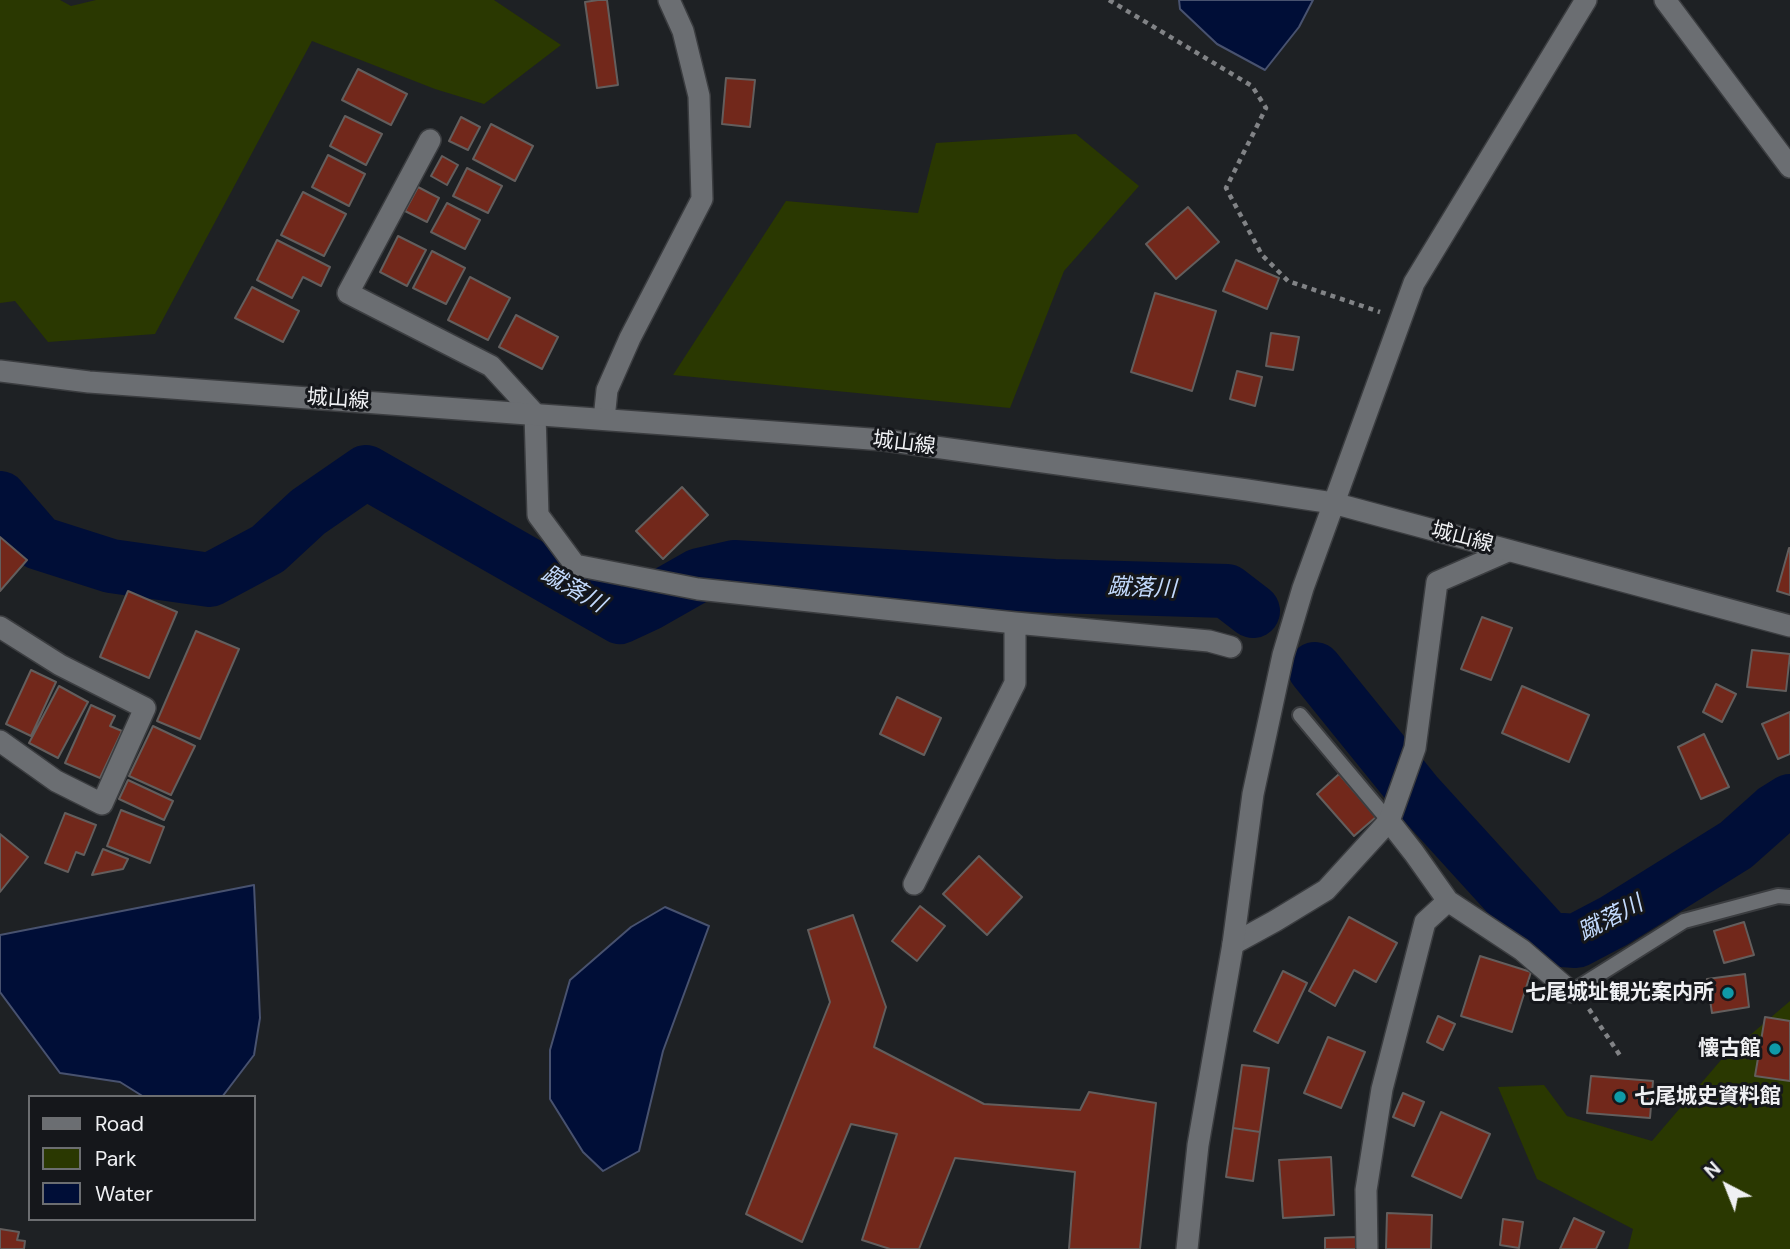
<!DOCTYPE html>
<html>
<head>
<meta charset="utf-8">
<style>
	body { margin:0 }
	#map { position:relative; width:1790px; height:1249px; overflow:hidden; background:#1e2124; font-family:"DM Sans",sans-serif }
	canvas { display:block }
	.legend { position:absolute; left:28px; top:1095px; width:228px; height:126px; box-sizing:border-box; background:#15171b; border:2px solid #6c6e71; margin:0; padding:9px 12px; list-style:none; font-size:21px; color:#eff0f3 }
	.legend li { display:flex; align-items:center; gap:14px; height:35px }
	.legend b { width:35px; border:2px solid #6c6e71 }
	.north { position:absolute; left:1692px; top:1151px; width:70px; height:70px; -webkit-text-stroke:5px #15171b; paint-order:stroke; rotate:318deg; font-size:19px; font-weight:700; line-height:28px; text-align:center; color:#eff0f3 }
	.north::after { content:''; display:block; margin:auto; width:24px; height:32px; background:#eff0f3; clip-path:polygon(50% 0,100% 100%,50% 72%,0 100%) }
</style>
</head>
<body>
<div id="map">
<canvas width="1790" height="1249"></canvas>
<ul class="legend">
<li><b style="height:9px;background:#6b6e72"></b>Road</li>
<li><b style="height:19px;background:#2a3801"></b>Park</li>
<li><b style="height:19px;background:#000e37"></b>Water</li>
</ul>
<div class="north">N</div>
</div>
<script>
const g = document.querySelector('canvas').getContext('2d');
g.lineJoin = 'round';
function paint(path, color) {
  g.fillStyle = color;
  g.fill(path, 'evenodd');
}
function strokePath(path, color, width, dash) {
  g.strokeStyle = color;
  g.lineWidth = width;
  g.lineCap = dash ? 'butt' : 'round';
  g.setLineDash(dash || []);
  g.stroke(path);
}
function drawText(font, color, halo, rows, align = 'center') {
  g.font = font + ' "DM Sans","Noto Sans JP",sans-serif';
  g.lineWidth = 6;
  g.setLineDash([]);
  g.textBaseline = 'middle';
  g.strokeStyle = halo;
  g.fillStyle = color;
  for (const [text, x, y, turn = 0] of rows) {
    g.save();
    g.translate(x, y);
    g.rotate((+turn || 0) * Math.PI / 180);
    g.textAlign = isNaN(turn) ? turn : align;
    if (halo) g.strokeText(text, 0, 0);
    g.fillText(text, 0, 0);
    g.restore();
  }
}
const green = new Path2D(`
	M0,0h60l11,6 25,-6h398l67,45 -77,59 -49,-15 -123,-48 -157,293 -107,8 -33,-41 -15,2z
	M1076,134l63,52 -75,85 -54,137 -337,-33 113,-174 132,12 18,-70z
	M1790,1001v248h-162l5,-20 -96,-50 -39,-92 46,-2 23,31 85,25 69,-81z`);
const water = new Path2D(`
	M1179,0h134l-14,27 -34,43 -48,-26 -37,-35z
	M254,885l6,133 -6,37 -32,42h-78l-24,-15 -60,-9 -60,-81v-57z
	M665,907l44,19 -46,125 -24,100 -36,20 -20,-19 -33,-53v-49l20,-70 61,-53z`);
const river = new Path2D(`
	M0,498l39,45 72,23 99,14 58,-31 40,-37 58,-40 254,145 28,-13 51,-29 35,-8 320,19 173,5 26,20
	M1315,669l102,126 131,144 28,2 38,-20 122,-76 38,-34 16,-10`);
const building = new Path2D(`
	M598,0h9l11,85 -21,3 -12,-86z
	M358,69l49,25 -16,31 -49,-25z
	M726,78l29,2 -5,47 -28,-3z
	M345,116l37,18 -16,31 -36,-19z
	M461,117l19,10 -12,23 -19,-9z
	M491,124l42,22 -18,35 -42,-22z
	M328,155l37,19 -16,32 -37,-19z
	M442,156l16,9 -11,20 -16,-9z
	M467,168l35,18 -14,27 -35,-17z
	M418,187l21,11 -12,24 -22,-11z
	M303,192l43,22 -22,42 -43,-21z
	M447,203l33,17 -15,29 -34,-17z
	M1188,207l31,35 -43,37 -30,-35z
	M398,236l28,14 -19,36 -27,-14z
	M277,240l53,27 -9,19 -18,-9 -11,21 -35,-18z
	M432,251l33,17 -19,36 -33,-16z
	M1236,260l43,18 -12,31 -44,-18z
	M470,277l40,21 -22,42 -40,-20z
	M252,287l47,24 -16,31 -48,-24z
	M1155,293l61,18 -24,80 -61,-19z
	M516,315l42,22 -16,32 -43,-22z
	M1271,333l28,4 -6,33 -27,-4z
	M1237,371l25,6 -7,29 -25,-7z
	M682,487l26,28 -45,44 -27,-28z
	M0,537l27,23 -27,31z
	M1789,548h1v47l-13,-4z
	M128,591l49,21 -28,66 -49,-21z
	M1482,617l30,11 -21,52 -30,-11z
	M196,631l43,18 -39,90 -43,-18z
	M1752,650l38,4 -4,37 -39,-4z
	M31,670l25,12 -25,54 -25,-12z
	M1716,684l20,10 -14,28 -19,-10z
	M59,686l29,16 -30,56 -29,-15z
	M1522,686l67,29 -20,47 -67,-29z
	M897,697l44,21 -17,37 -44,-21z
	M91,705l24,11 -5,10 12,5 -22,47 -35,-15z
	M1790,712v42l-12,5 -16,-35z
	M153,726l42,20 -24,49 -42,-19z
	M1704,734l25,53 -28,12 -23,-52z
	M1339,774l37,43 -22,19 -37,-42z
	M128,780l45,21 -9,19 -45,-21z
	M121,810l43,17 -14,36 -43,-17z
	M65,813l31,12 -12,30 -8,-3 -8,20 -23,-9z
	M0,834l28,23 -28,35z
	M103,849l25,10 -5,10 -31,6z
	M979,856l43,41 -35,38 -44,-41z
	M920,906l25,20 -28,35 -25,-20z
	M853,915l33,92 -12,40 110,57 96,6 9,-18 67,11 -16,146h-71l6,-77 -120,-14 -36,91h-29l-28,-9 35,-106 -46,-10 -49,118 -56,-28 84,-212 -22,-72z
	M1349,917l48,26 -21,39 -22,-12 -19,36 -26,-15z
	M1744,922l10,33 -30,8 -10,-32z
	M1480,956l51,16 -19,60 -51,-16z
	M1283,971l24,12 -29,60 -24,-12z
	M1745,974l4,33 -37,6 -5,-34z
	M1438,1016l17,8 -12,26 -16,-8z
	M1765,1017l25,4v60l-35,-5z
	M1328,1037l37,15 -24,56 -37,-15z
	M1242,1065l27,3 -9,64 -27,-4z
	M1591,1076l62,5 -3,37 -63,-5z
	M1403,1093l21,9 -10,24 -21,-9z
	M1441,1112l49,22 -29,64 -49,-22z
	M1233,1128l27,4 -7,49 -27,-4z
	M1331,1157l3,58 -51,3 -4,-58z
	M1387,1213l45,2 -1,34h-45z
	M1574,1218l30,14 -8,17h-36z
	M1503,1219l20,3 -4,26 -19,-3z
	M0,1229l19,3 -2,8 8,1 -1,8h-24z
	M1357,1237v12h-32v-11z`);
const path = new Path2D(`
	M1109,0l143,86 14,22 -40,80 36,67 26,26 92,31
	M1589,1009l32,48`);
const lane = new Path2D(`
	M1300,715l89,106
	M1571,992l113,-71 94,-25 12,1`);
const street = new Path2D(`
	M1665,0l125,167
	M430,140l-82,153 143,73 44,48 3,101 37,50 123,24 317,34 194,18 22,6
	M604,419l3,-29 23,-52 72,-139 -3,-103 -16,-65 -14,-31
	M0,627l60,38 85,43 -43,96 -46,-23 -56,-40
	M914,884l101,-201v-60
	M1448,901l74,49 49,42
	M1233,944l42,-23 51,-31 63,-69 26,-73 22,-166 71,-31
	M1367,1249l-1,-59 16,-101 43,-167 23,-21 -34,-48 -25,-32`);
const secondary = new Path2D(`
	M0,371l89,11 795,58 363,50 86,13 457,123
	M1187,1249l11,-104 35,-201 20,-150 30,-139 20,-67 111,-305 172,-283`);
const markers = [
	[1728,993,7,"#0f9aa8"],
	[1775,1049,7,"#0f9aa8"],
	[1620,1097,7,"#0f9aa8"]
];
const streetNames = [
	["城山線",338,400,4],
	["城山線",904,444,7],
	["城山線",1462,538,15]
];
const poiNames = [
	["七尾城址観光案内所",1714,993],
	["懐古館",1761,1049],
	["七尾城史資料館",1634,1097,"left"]
];
const waterNames = [
	["蹴落川",1142,589,2],
	["蹴落川",573,590,30],
	["蹴落川",1611,919,-28]
];
paint(green, '#2a3801');
paint(water, '#000e37');
strokePath(water, '#48526f', 2);
strokePath(river, '#000e37', 54);
paint(building, '#72281b');
strokePath(building, '#635e5d', 2);
strokePath(lane, '#3b3d40', 18);
strokePath(street, '#3b3d40', 24);
strokePath(secondary, '#3b3d40', 24);
strokePath(path, '#818386', 4.5, [5, 5]);
strokePath(lane, '#6b6e72', 14);
strokePath(street, '#6b6e72', 21);
strokePath(secondary, '#6b6e72', 21);
for (const [x, y, r, color] of markers) {
  const dot = new Path2D();
  dot.arc(x, y, r, 0, 2 * Math.PI);
  g.fillStyle = color;
  g.fill(dot);
  strokePath(dot, '#15171b', 2.5);
}
drawText('21px', '#eff0f3', '#15171b', streetNames);
drawText('bold 21px', '#eff0f3', '#15171b', poiNames, 'right');
drawText('italic 23px', '#c3dafd', '#15171b', waterNames);
</script>
</body>
</html>
